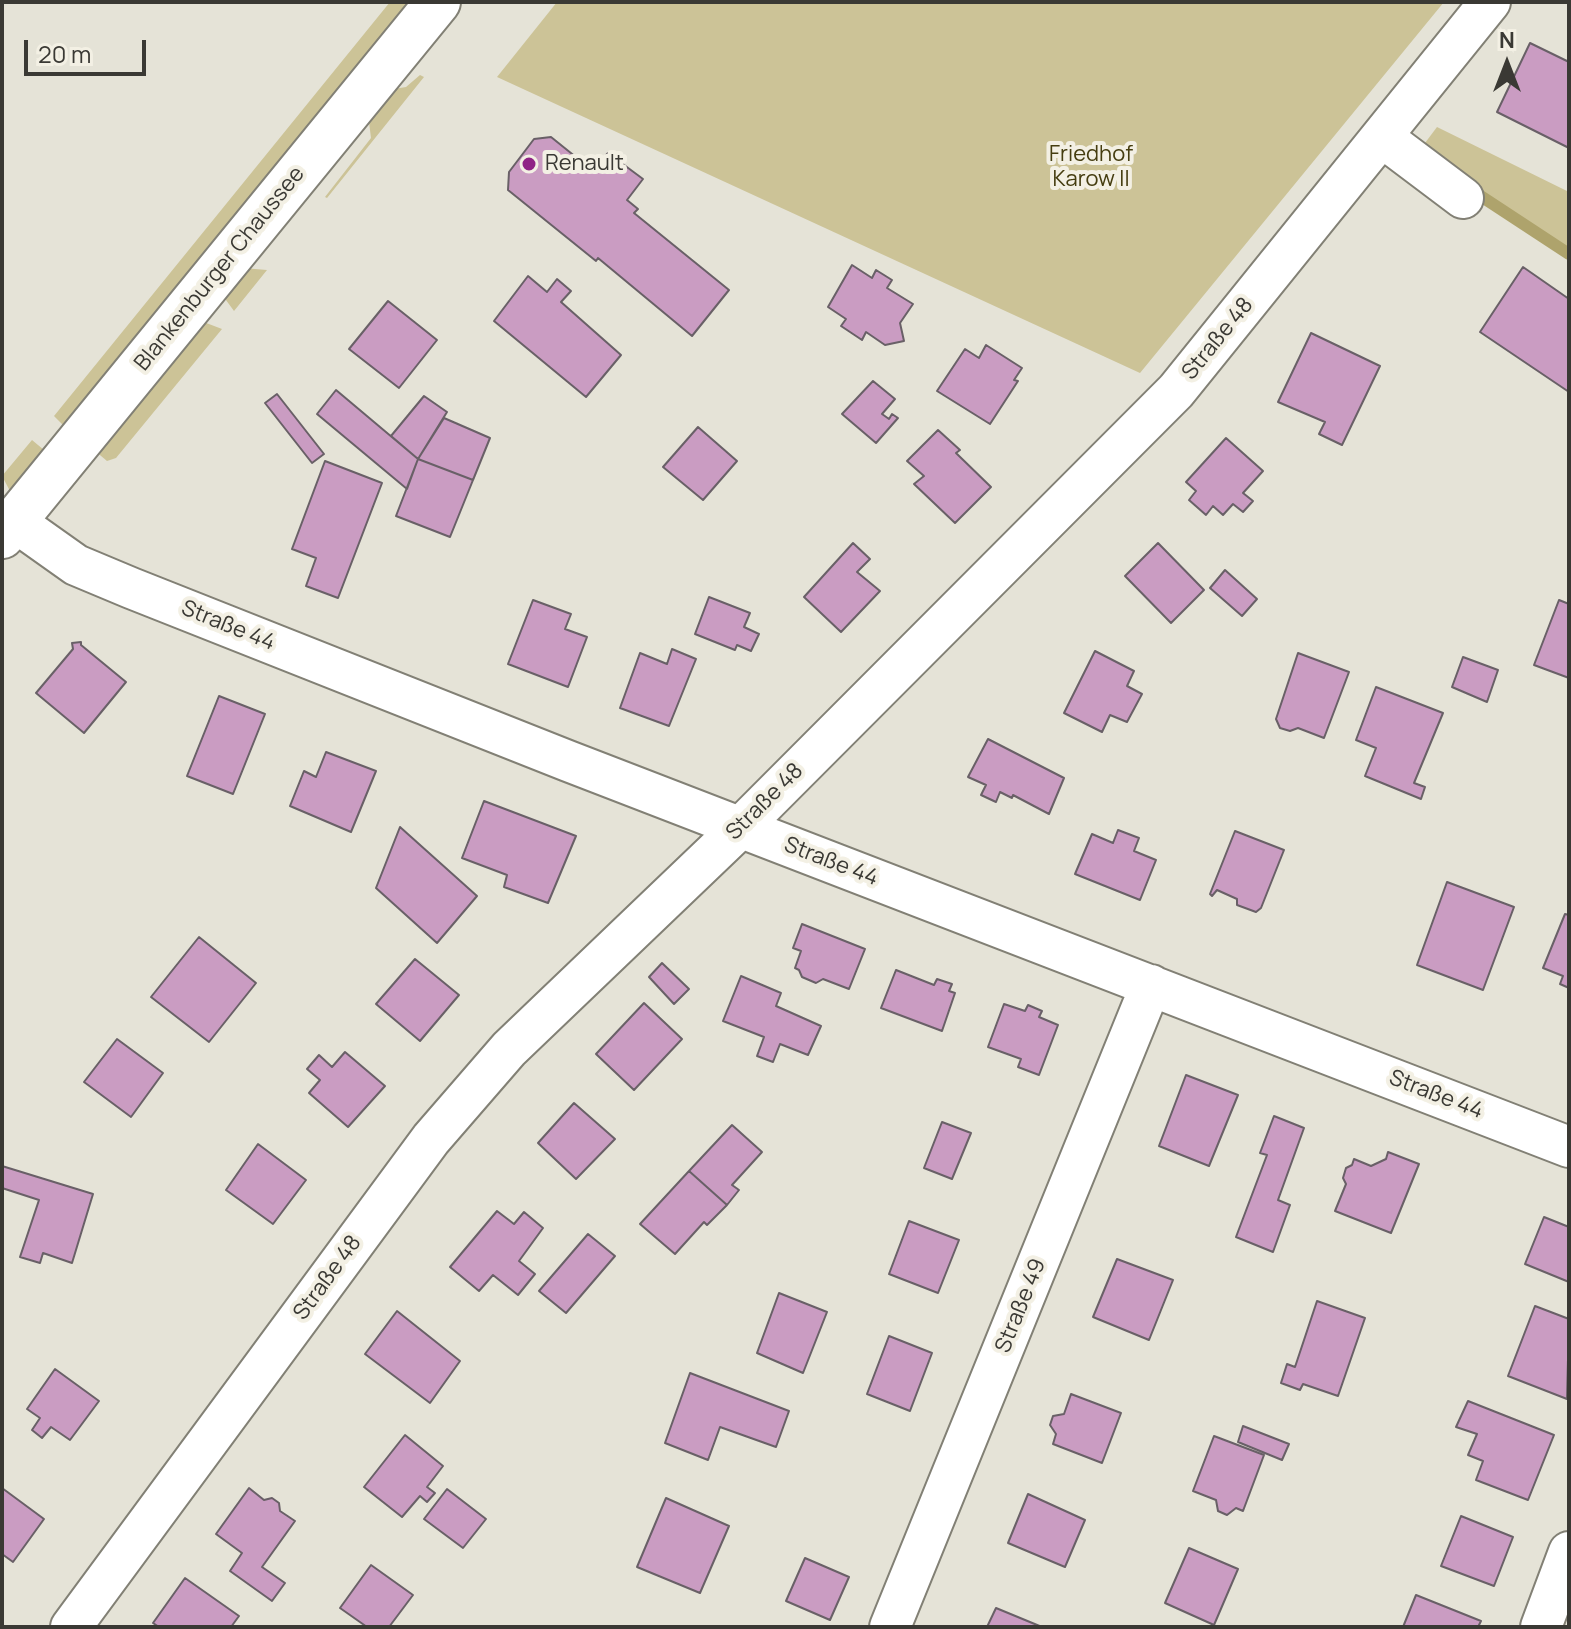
<!DOCTYPE html>
<html>
<head>
<meta charset="utf-8">
<style>
	body { margin:0 }
	#map { position:relative; width:1571px; height:1629px; overflow:hidden; background:#e5e3d7; font-family:Manrope,sans-serif }
	canvas { display:block }
	.frame { position:absolute; inset:0; border:4px solid #3a3934; pointer-events:none }
	.north { position:absolute; left:1467px; top:24px; width:80px; height:80px; -webkit-text-stroke:6px #f3f0e4; paint-order:stroke; rotate:0deg; font-size:22px; font-weight:700; line-height:32px; text-align:center; color:#3a3934 }
	.north::after { content:''; display:block; margin:auto; width:28px; height:36px; background:#3a3934; clip-path:polygon(50% 0,100% 100%,50% 72%,0 100%) }
	.scale { position:absolute; left:24px; top:40px; width:122px; height:36px; box-sizing:border-box; border:4px solid #3a3934; border-top:0; padding-left:10px; font-size:24px; line-height:28px; white-space:nowrap; color:#3a3934; -webkit-text-stroke:6px #f3f0e4; paint-order:stroke }
</style>
</head>
<body>
<div id="map">
<canvas width="1571" height="1629"></canvas>
<div class="frame"></div>
<div class="north">N</div>
<div class="scale">20 m</div>
</div>
<script>
const g = document.querySelector('canvas').getContext('2d');
g.lineJoin = 'round';
function paint(path, color) {
  g.fillStyle = color;
  g.fill(path, 'evenodd');
}
function strokePath(path, color, width, dash) {
  g.strokeStyle = color;
  g.lineWidth = width;
  g.lineCap = dash ? 'butt' : 'round';
  g.setLineDash(dash || []);
  g.stroke(path);
}
function drawText(font, color, halo, rows, align = 'center') {
  g.font = font + ' Manrope,sans-serif';
  g.lineWidth = 8;
  g.setLineDash([]);
  g.textBaseline = 'middle';
  g.strokeStyle = halo;
  g.fillStyle = color;
  for (const [text, x, y, turn = 0] of rows) {
    g.save();
    g.translate(x, y);
    g.rotate((+turn || 0) * Math.PI / 180);
    g.textAlign = isNaN(turn) ? turn : align;
    if (halo) g.strokeText(text, 0, 0);
    g.fillText(text, 0, 0);
    g.restore();
  }
}
const green = new Path2D(`
	M390,2h18l-345,423 -9,-9z
	M557,2h887l-304,371 -643,-296z
	M420,75l4,2 -97,121 -2,-1 46,-59 -3,-24 20,-24 18,-3z
	M1437,127l132,65v60l-150,-101z
	M243,268l24,2 -33,41 -11,-15z
	M201,321l21,8 -106,129 -9,3 -13,-11z
	M32,440l12,10 -34,41 -8,-15z`);
const stream = new Path2D(`
	M1473,191l96,63`);
const building = new Path2D(`
	M1530,43l39,19v86l-72,-36z
	M551,137l41,33 16,-17 35,26 -16,21 11,9 -4,4 95,77 -37,46 -94,-78 -2,3 -88,-71 1,-18 25,-33z
	M852,265l20,13 4,-8 16,10 -5,8 26,16 -13,19 4,18 -19,4 -19,-13 -4,8 -21,-14 5,-7 -18,-12z
	M1523,267l46,32v93l-89,-60z
	M528,276l19,16 10,-13 14,12 -10,11 60,53 -35,42 -92,-76z
	M388,301l49,39 -38,48 -50,-39z
	M1311,333l69,33 -38,79 -23,-11 6,-12 -47,-20z
	M986,345l36,23 -8,12 4,1 -28,43 -53,-33 28,-42 14,9z
	M873,381l22,18 -13,15 7,5 3,-5 6,4 -22,25 -34,-29z
	M336,390l82,69 -11,30 -90,-75z
	M277,394l47,60 -12,9 -47,-60z
	M424,396l23,16 -29,47 -27,-23z
	M444,418l46,20 -17,42 -55,-21z
	M698,427l39,34 -34,39 -40,-33z
	M938,430l22,20 -4,3 35,34 -36,36 -41,-39 10,-8 -17,-15z
	M1226,438l37,33 -20,22 10,8 -10,11 -10,-8 -10,11 -10,-9 -7,9 -17,-15 7,-9 -10,-9z
	M418,459l55,21 -23,57 -54,-21z
	M325,461l57,22 -44,115 -32,-12 10,-28 -24,-9z
	M853,543l17,16 -13,13 23,19 -39,41 -37,-35z
	M1158,543l46,47 -33,33 -46,-47z
	M1225,570l32,29 -15,17 -32,-28z
	M709,597l41,16 -6,14 15,7 -8,17 -14,-6 -2,5 -40,-16z
	M533,600l38,14 -6,15 22,8 -19,50 -60,-23z
	M1559,600l10,4v74l-35,-13z
	M81,642v3l45,37 -42,51 -48,-40 37,-44 -1,-6z
	M672,649l24,10 -27,67 -49,-18 20,-55 27,11z
	M1095,651l39,20 -7,15 15,8 -15,28 -17,-7 -8,17 -38,-19z
	M1298,653l51,19 -25,66 -26,-10 -8,3 -10,-3 -4,-9z
	M1463,657l35,13 -11,32 -35,-15z
	M1376,687l67,26 -29,70 11,4 -4,12 -56,-23 11,-28 -20,-8z
	M219,696l46,18 -32,80 -46,-18z
	M988,739l76,39 -15,36 -36,-19 -1,3 -12,-6 -4,10 -15,-7 5,-10 -18,-8z
	M326,752l50,19 -25,61 -61,-26 14,-35 12,6z
	M484,801l92,35 -28,67 -44,-16 3,-12 -45,-17z
	M400,827l77,69 -40,47 -61,-55z
	M1118,830l21,8 -5,13 22,9 -16,40 -65,-26 17,-40 21,9z
	M1235,831l49,19 -23,58 -5,4 -19,-7v-6l-20,-9 -5,6 -2,-2z
	M1447,882l67,25 -31,83 -66,-25z
	M1565,914l4,1v73l-9,-4 3,-8 -20,-8z
	M802,924l63,25 -16,40 -26,-10 -7,4 -14,-6 -3,-7 -4,-2 6,-17 -8,-3z
	M199,937l57,46 -47,59 -58,-45z
	M415,959l44,36 -39,46 -44,-37z
	M662,963l27,26 -15,15 -25,-27z
	M896,970l38,15 3,-6 15,5 -3,7 6,2 -13,38 -61,-23z
	M741,976l40,17 -5,13 45,20 -13,29 -28,-11 -7,18 -16,-6 7,-19 -41,-16z
	M644,1003l38,36 -48,51 -38,-36z
	M1004,1004l21,7 3,-6 14,6 -3,6 19,8 -19,50 -21,-8 3,-8 -33,-12z
	M117,1039l46,34 -32,44 -47,-35z
	M345,1052l40,34 -37,41 -39,-34 11,-13 -13,-11 12,-14 13,12z
	M1186,1075l52,20 -29,71 -50,-20z
	M574,1103l41,36 -39,40 -38,-36z
	M1274,1116l30,12 -26,72 12,5 -17,47 -37,-15 31,-82 -7,-2z
	M942,1122l29,11 -19,46 -28,-11z
	M732,1125l30,27 -30,33 7,5 -12,15 -38,-34z
	M258,1144l48,36 -33,44 -47,-34z
	M1388,1152l31,12 -28,69 -56,-22 11,-27 -3,-6 3,-10 6,-3 2,-6 17,7 15,-7z
	M2,1166l91,28 -21,69 -29,-10 -3,10 -20,-6 19,-57 -37,-12z
	M689,1171l38,34 -20,20 -3,-3 -29,32 -35,-30z
	M497,1211l17,13 10,-12 19,16 -24,33 16,13 -17,21 -25,-20 -14,16 -29,-24z
	M1544,1217l25,10v55l-44,-18z
	M909,1221l50,19 -21,53 -49,-19z
	M588,1234l27,22 -49,57 -27,-22z
	M1117,1259l56,21 -24,60 -56,-23z
	M779,1293l48,19 -24,61 -46,-20z
	M1317,1301l48,17 -27,78 -35,-12 -3,6 -19,-7 6,-19 8,3z
	M1535,1306l34,13 -2,80 -59,-23z
	M397,1311l63,50 -30,42 -65,-49z
	M889,1336l43,17 -22,58 -43,-17z
	M55,1369l44,32 -29,39 -19,-13 -9,11 -10,-8 8,-12 -13,-9z
	M690,1373l99,38 -13,36 -56,-20 -12,33 -43,-17z
	M1071,1394l50,19 -19,50 -49,-19 3,-10 -6,-9 3,-9 11,-2z
	M1468,1401l86,34 -26,65 -52,-20 7,-19 -15,-6 9,-21 -21,-7z
	M1243,1426l46,18 -7,16 -44,-18z
	M405,1435l38,31 -16,21 8,6 -8,9 -7,-6 -18,21 -38,-30z
	M1214,1436l50,19 -21,56 -7,-3 -9,7 -9,-4 -2,-11 -23,-9z
	M2,1488l42,31 -31,43 -11,-8z
	M249,1488l15,12 8,-2 7,5 1,8 15,10 -33,46 23,16 -13,18 -42,-30 12,-18 -26,-19z
	M447,1489l39,30 -23,29 -39,-29z
	M1028,1494l57,26 -20,47 -57,-24z
	M666,1498l63,28 -29,67 -63,-26z
	M1461,1516l52,21 -19,49 -53,-20z
	M1189,1548l49,21 -24,56 -49,-22z
	M805,1558l44,19 -19,43 -44,-19z
	M371,1565l42,30 -24,32h-22l-27,-19z
	M185,1578l54,38 -8,11h-72l-6,-4z
	M1416,1595l65,26 -3,6h-75z
	M996,1608l46,19h-55z`);
const minor = new Path2D(`
	M1382,137l81,61
	M14,521l62,44 55,23 437,173 1001,386
	M71,1627l360,-488 78,-90 231,-221 436,-437 314,-389
	M890,1627l261,-642
	M1541,1627l28,-75`);
const major = new Path2D(`
	M2,536l436,-534`);
const markers = [
	[529,164,8,"#902386"]
];
const parkNames = [
	["Friedhof",1091,155],
	["Karow II",1091,180]
];
const poiNames = [
	["Renault",545,164]
];
const streetNames = [
	["Blankenburger Chaussee",220,269,-51],
	["Straße 48",1218,339,-51],
	["Straße 44",228,626,22],
	["Straße 48",765,802,-45],
	["Straße 44",831,862,21],
	["Straße 44",1436,1095,21],
	["Straße 48",328,1278,-54],
	["Straße 49",1021,1306,-68]
];
paint(green, '#ccc397');
strokePath(stream, '#aea36c', 12);
paint(building, '#ca9cc2');
strokePath(building, '#696067', 2);
strokePath(minor, '#828075', 44);
strokePath(major, '#828075', 48);
strokePath(minor, '#fff', 40);
strokePath(major, '#fff', 44);
for (const [x, y, r, color] of markers) {
  const dot = new Path2D();
  dot.arc(x, y, r, 0, 2 * Math.PI);
  g.fillStyle = color;
  g.fill(dot);
  strokePath(dot, '#f3f0e4', 3);
}
drawText('22px', '#453d10', '#f3f0e4', parkNames);
drawText('22px', '#3a3934', '#f3f0e4', poiNames, 'left');
drawText('22px', '#3a3934', '#f3f0e4', streetNames);
</script>
</body>
</html>
